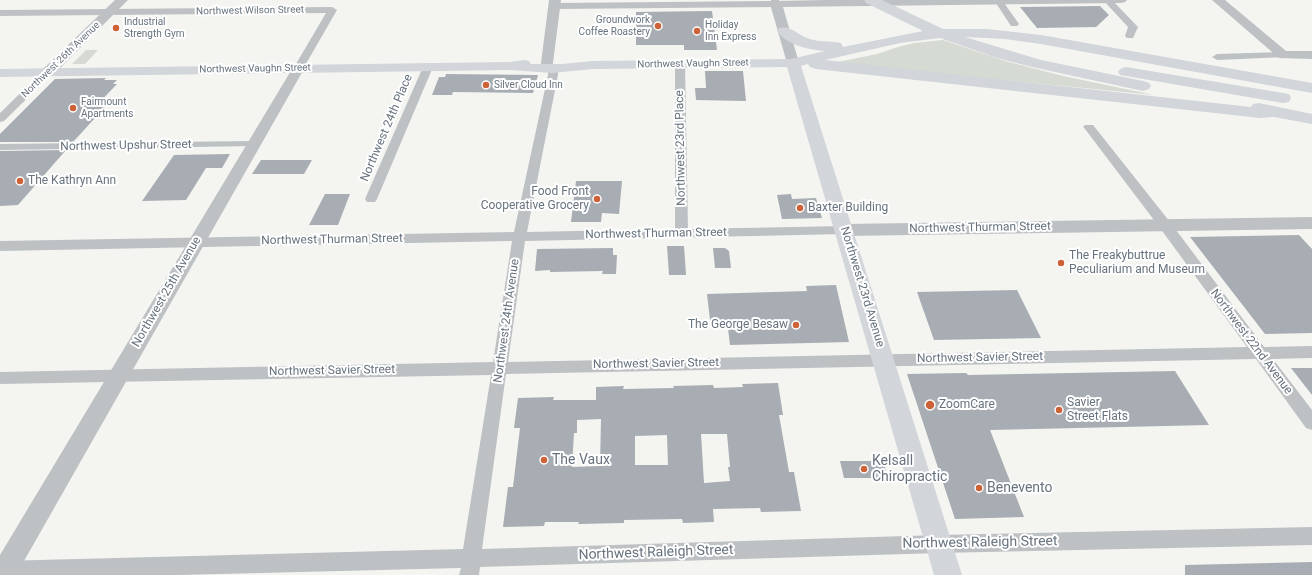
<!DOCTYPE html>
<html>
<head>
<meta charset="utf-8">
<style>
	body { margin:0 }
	canvas { display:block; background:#f4f4f1 }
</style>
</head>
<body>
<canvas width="1312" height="575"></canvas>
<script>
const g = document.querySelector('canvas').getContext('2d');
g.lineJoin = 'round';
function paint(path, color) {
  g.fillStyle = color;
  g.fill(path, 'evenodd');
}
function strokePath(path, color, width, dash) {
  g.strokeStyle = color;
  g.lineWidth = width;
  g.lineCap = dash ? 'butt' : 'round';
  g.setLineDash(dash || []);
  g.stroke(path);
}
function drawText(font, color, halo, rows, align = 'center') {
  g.font = font + ' Roboto,sans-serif';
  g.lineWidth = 4;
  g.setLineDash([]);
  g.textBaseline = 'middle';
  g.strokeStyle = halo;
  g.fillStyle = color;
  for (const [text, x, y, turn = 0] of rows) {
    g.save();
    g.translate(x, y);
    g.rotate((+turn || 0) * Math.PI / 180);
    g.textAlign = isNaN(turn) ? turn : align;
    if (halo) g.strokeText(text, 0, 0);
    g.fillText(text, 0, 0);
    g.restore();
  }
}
const green = new Path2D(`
	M943,40l62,21 58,15 91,19 -321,-32 44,-9 21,-7 16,-4z
	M86,50h12l-13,14h-13z`);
const building = new Path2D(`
	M1100,6l9,9 -13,12 -59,1 -17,-21z
	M712,11l5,39h-33v-5h-48v-33z
	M705,71h38l3,30 -50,-1 -1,-12h11z
	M446,74l92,1 -5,18 -80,-1 -1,3h-20l7,-18h6z
	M106,78l-2,2h13l-4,4h4l-21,22h10l-33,36h-73v-8l55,-55z
	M66,150l-48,55 -18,1v-55z
	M230,154l-8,14h-16l-20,32 -44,1 32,-46z
	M261,160h51l-8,14h-52z
	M576,181h46l-3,33 -17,-1 -1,9h-30z
	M325,194h25l-12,31h-29z
	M791,194l1,5 24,-1 6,20 -40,1 -5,-24z
	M1299,235l13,14v84l-47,1 -75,-97z
	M667,246h17l2,29h-17z
	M613,248v7h4l-1,19h-14l1,-3 -53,1v-2l-15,1 2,-22z
	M713,248h12l4,3 2,17h-16z
	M836,285l13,57 -119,3 -3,-25h-17l-3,-26 100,-3 -1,-5z
	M1017,290l24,48 -107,2 -17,-48z
	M1291,368h21v27z
	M1175,371l34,54 -219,5 34,87 -69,2 -48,-145 59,-1 2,2z
	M778,383l5,32h-4l10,57h5l7,39 -40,1 -1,-4 -47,1 1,13 -31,1 -1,-4 -58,1v3l-46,1 1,-2h-34l-1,4 -41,1 5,-40h5l7,-59h-6l4,-30 36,-1 -1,3h43v-13l28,-1 -1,3 51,-1 -1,-2 40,-1 1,3 29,-1 -1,-3zM601,419l-1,47 -28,1 2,-34h3v-13zM701,434h26l3,33h-2l2,14 -26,2zM667,435l1,30h-33v-29z
	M840,461h43l5,17h-44z
	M1312,562v13h-127v-10z`);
const minor = new Path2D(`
	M771,0h8l1,4 -4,3 -221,2 -4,-3 4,-3 216,-2z
	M994,0h8l17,24 -2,2h-6z
	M1103,0h9l24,25 2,2 -5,11h-6l-2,-2 3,-9z
	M332,7l5,3 -34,59 -5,3 -5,-3 33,-56 -326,3v-6z
	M1283,52l5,3 -2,2 -69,3 -5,-3 5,-3z
	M680,60l5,3 3,166 157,-3 5,1 1,3 -1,3 -5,1 -320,7 -17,121 739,-15 -87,-119 -75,-99 -2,-2 2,-2h8l77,97 94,125 48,-1v12l-39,1 39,51v20l-6,-2 -50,-69 -750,15 -24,175 457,-14 373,-8v18l-373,8 -459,14 -1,8h-20l2,-7 -281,7h-180v-14l463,-12 28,-174 -491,9v-12l493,-10 19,-121 -512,10v-10l514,-9 34,-157v-7l5,-3 5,3v7l-31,157 148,-3v-166z
	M428,64l5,3 -56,132 -2,3h-8l-2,-3 58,-132z
	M48,69l5,3 -1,2 -48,47 -4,1v-9l44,-43z
	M253,141l4,1 2,2 -2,2 -257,4v-6z`);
const tertiary = new Path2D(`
	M115,0h13l-75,75h-10l-2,-3 2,-3z
	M549,0h12l-8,63 -1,3h-10l-1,-3z
	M1127,0l-2,2 -4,1 -338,4 16,56 -1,3h-10l-1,-3 -17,-59 2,-2 4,-1 48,-1z
	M1212,0h13l61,51h26v8l-33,-1z
	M298,65l5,1 1,3 -288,506h-16v-20l292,-486 1,-3z
	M1312,217v12l-467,7 -6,-2 -2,-4 2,-4 6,-2z`);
const secondary = new Path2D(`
	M793,59l5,1 2,3 162,512h-28l-147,-508 -194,2 -41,4 -42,-3 -510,7v-8l510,-7 14,-2 5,1 2,3h31l31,-3z`);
const motorway = new Path2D(`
	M864,0h18l61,29h44l54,6 271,48v10l-271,-49 -36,-5 -40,-2 76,23 102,21 6,2 2,3 -2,3 -6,2 -111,-24 -35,-9 -57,-20 -40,5 -75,17 426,47 2,-3 6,-1 53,11v10l-38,-7 -14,1 -444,-49 -6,-2 -2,-3 -15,4 -6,-2 -2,-3 2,-3 38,-9c-15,-1 -39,-6 -48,-20l2,-3c11,-3 18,6 28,10 12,5 23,2 34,5l2,4 80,-16 -57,-28z
	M1126,67l157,26 6,1 2,4 -2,4 -6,1 -163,-28 -2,-3 2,-3z`);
const markers = [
	[658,26,4,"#cd6138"],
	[116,28,4,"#cd6138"],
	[697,31,4,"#cd6138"],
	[486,85,4,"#cd6138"],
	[73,108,4,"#cd6138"],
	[20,181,4,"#cd6138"],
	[597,199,4,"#cd6138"],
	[800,208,4,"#cd6138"],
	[1061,263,4,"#cd6138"],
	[796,325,4,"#cd6138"],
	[930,405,5,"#cd6138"],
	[1059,410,4,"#cd6138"],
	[544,460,4,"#cd6138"],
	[864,469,4,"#cd6138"],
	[979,488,4,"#cd6138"]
];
const farStreetnames = [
	["Northwest Wilson Street",250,11,-1],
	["Northwest 26th Avenue",61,60,-44],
	["Northwest Vaughn Street",693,64,-1],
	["Northwest Vaughn Street",255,69,-1]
];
const farPoinames = [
	["Groundwork",650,20,"right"],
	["Coffee Roastery",650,32,"right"],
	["Industrial",124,22],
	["Strength Gym",124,34],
	["Holiday",705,25],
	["Inn Express",705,37],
	["Silver Cloud Inn",494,85],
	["Fairmount",81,102],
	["Apartments",81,114]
];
const streetNames = [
	["Northwest 24th Place",387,128,-67],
	["Northwest Upshur Street",126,146,-1],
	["Northwest 23rd Place",681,148,-91],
	["Northwest Thurman Street",980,228,-1],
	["Northwest Thurman Street",656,234,-1],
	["Northwest Thurman Street",332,240,-1],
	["Northwest 23rd Avenue",862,287,73],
	["Northwest 25th Avenue",167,292,-60],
	["Northwest 24th Avenue",507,321,-82],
	["Northwest 22nd Avenue",1251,342,53],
	["Northwest Savier Street",980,358,-1],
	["Northwest Savier Street",656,364,-1],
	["Northwest Savier Street",332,371,-1]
];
const poiNames = [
	["The Kathryn Ann",28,181],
	["Food Front",589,192,"right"],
	["Cooperative Grocery",589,206,"right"],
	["Baxter Building",808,208],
	["The Freakybuttrue",1069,256],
	["Peculiarium and Museum",1069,270],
	["The George Besaw",788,325,"right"],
	["Savier",1067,403],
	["Street Flats",1067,417],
	["ZoomCare",939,405]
];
const nearPoinames = [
	["The Vaux",552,460],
	["Kelsall",872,461],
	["Chiropractic",872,477],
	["Benevento",987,488]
];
const nearStreetnames = [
	["Northwest Raleigh Street",980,543,-1],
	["Northwest Raleigh Street",656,553,-2]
];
paint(green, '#d5dad2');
paint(building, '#a7adb2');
paint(minor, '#bec1c4');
paint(tertiary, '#bec1c4');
paint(secondary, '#d2d5d9');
paint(motorway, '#d2d5d9');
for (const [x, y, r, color] of markers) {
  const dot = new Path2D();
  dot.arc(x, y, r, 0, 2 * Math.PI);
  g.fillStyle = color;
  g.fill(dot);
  strokePath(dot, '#fff', 1.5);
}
drawText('10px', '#67737e', '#fff', farStreetnames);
drawText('10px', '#67737e', '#fff', farPoinames, 'left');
drawText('12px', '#67737e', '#fff', streetNames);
drawText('12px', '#67737e', '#fff', poiNames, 'left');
drawText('14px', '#67737e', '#fff', nearPoinames, 'left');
drawText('14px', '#67737e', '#fff', nearStreetnames);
</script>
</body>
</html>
